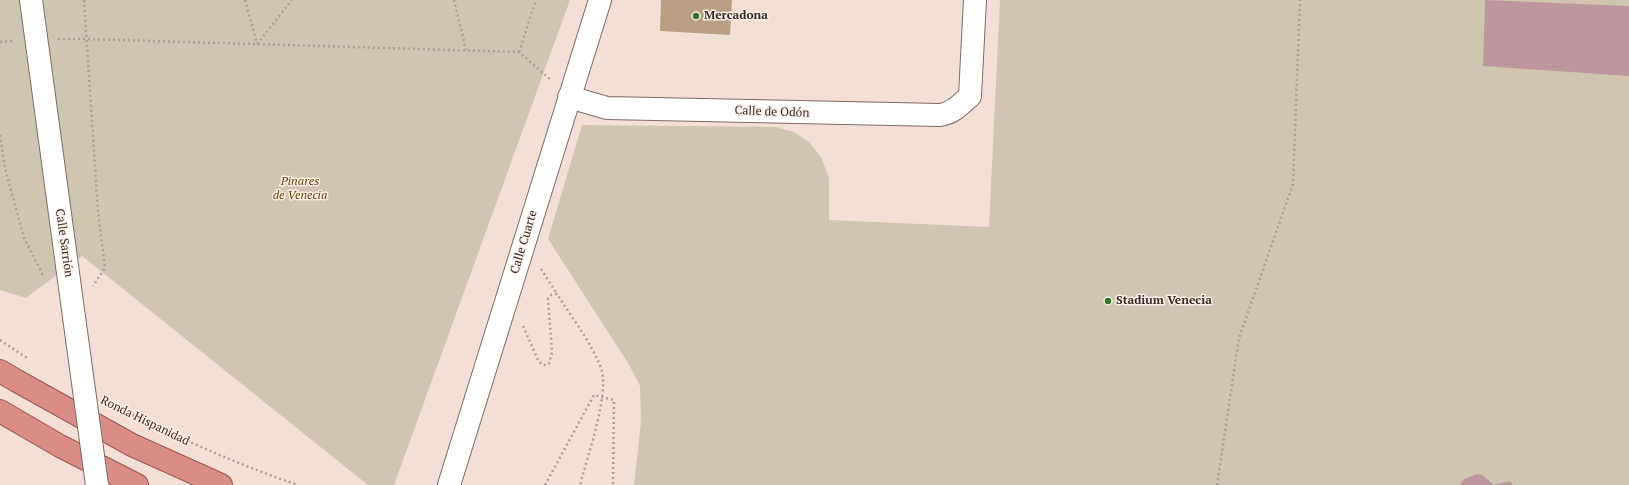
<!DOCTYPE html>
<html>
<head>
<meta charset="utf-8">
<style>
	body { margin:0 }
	canvas { display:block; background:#f4dfd6 }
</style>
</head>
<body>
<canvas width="1629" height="485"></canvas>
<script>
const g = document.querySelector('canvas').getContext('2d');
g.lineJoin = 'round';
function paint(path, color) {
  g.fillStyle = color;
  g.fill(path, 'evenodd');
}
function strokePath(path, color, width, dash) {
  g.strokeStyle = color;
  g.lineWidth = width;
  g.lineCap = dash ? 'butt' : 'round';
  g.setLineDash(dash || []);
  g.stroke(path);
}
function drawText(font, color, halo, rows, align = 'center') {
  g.font = font + ' "PT Serif",serif';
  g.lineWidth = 3;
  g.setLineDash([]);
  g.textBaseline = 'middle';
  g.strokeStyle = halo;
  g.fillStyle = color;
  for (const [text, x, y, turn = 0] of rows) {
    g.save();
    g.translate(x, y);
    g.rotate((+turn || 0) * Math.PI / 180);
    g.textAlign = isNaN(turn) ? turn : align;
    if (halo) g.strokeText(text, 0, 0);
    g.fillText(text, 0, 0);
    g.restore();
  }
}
const green = new Path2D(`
	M0,0h570l-176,485h-26l-286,-229 -56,42 -26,-8z
	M1000,0h629v485h-995l7,-64 -1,-35 -12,-23 -80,-124 34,-114 193,2 19,5 15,10 12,15 8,21v42l160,7z`);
const water = new Path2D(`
	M1485,0l144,6v70l-146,-10z
	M1477,474l5,1 12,10 16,-4 3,4h-53l4,-6z`);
const building = new Path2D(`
	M661,0h71l-2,35 -70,-4z`);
const path = new Path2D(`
	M84,0l14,212 7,56 -12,18
	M245,0l12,44
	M454,0l12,50
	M58,39h29l432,13 33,29
	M0,42l13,-1
	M257,44l35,-44
	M519,52l17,-52
	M0,135l5,33 19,70 20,39
	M541,269l16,25
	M523,326l16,36 5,3 5,-1 3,-12 -4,-53 3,-4 6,-1c15,24 34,48 44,74 9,25 -14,90 -21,117
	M0,340l27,18
	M110,404c61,30 123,59 188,81
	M545,485l49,-90 20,5 -1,85
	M1217,485l22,-147 54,-154 7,-184`);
const minor = new Path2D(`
	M31,0l43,317
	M569,97l38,11 333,7c13,-2 20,-10 30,-19l5,-96
	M449,485l151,-485`);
const trunk = new Path2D(`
	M0,371l17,10 115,64 89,40
	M0,411l60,35 77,39`);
const minorBridge = new Path2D(`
	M74,317l23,168`);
const markers = [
	[696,16,4,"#297a24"],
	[1108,301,4,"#297a24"]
];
const poiNames = [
	["Mercadona",704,16],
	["Stadium Venecia",1116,301]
];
const streetNames = [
	["Calle de Odón",772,112,2],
	["Calle Cuarte",524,242,-73],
	["Calle Sarrión",64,243,82],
	["Ronda Hispanidad",145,421,26]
];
const parkNames = [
	["Pinares",300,182],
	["de Venecia",300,196]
];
paint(green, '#d0c5af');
paint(water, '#be969d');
paint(building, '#bb9f85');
strokePath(minor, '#7d6b63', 24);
strokePath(trunk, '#995851', 24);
strokePath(path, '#ad9e96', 2.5, [2, 3]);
strokePath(minor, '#fff', 22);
strokePath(trunk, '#da8c86', 22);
strokePath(minorBridge, '#7d6b63', 24, []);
strokePath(minorBridge, '#fff', 22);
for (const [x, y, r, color] of markers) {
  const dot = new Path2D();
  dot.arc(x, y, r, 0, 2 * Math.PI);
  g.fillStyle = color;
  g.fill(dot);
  strokePath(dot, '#feeee6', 1.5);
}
drawText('bold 12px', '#322b27', '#feeee6', poiNames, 'left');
drawText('12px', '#322b27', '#feeee6', streetNames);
drawText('italic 12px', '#5e460a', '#feeee6', parkNames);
</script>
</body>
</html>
